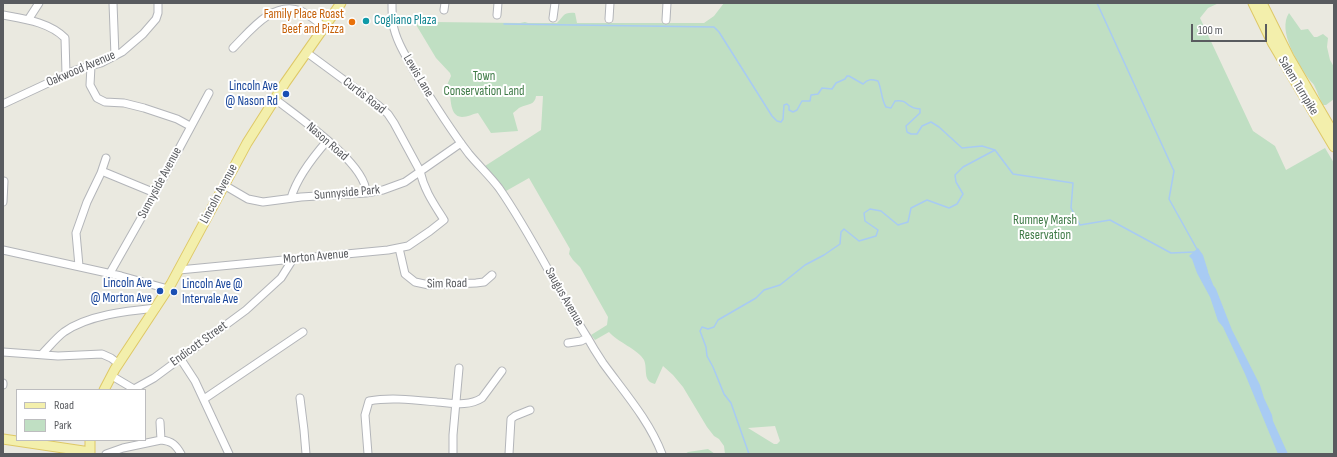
<!DOCTYPE html>
<html>
<head>
<meta charset="utf-8">
<style>
	body { margin:0 }
	#map { position:relative; width:1337px; height:457px; overflow:hidden; background:#eae9e0; font-family:"Sofia Sans Condensed",sans-serif }
	canvas { display:block }
	.frame { position:absolute; inset:0; border:4px solid #595b5f; pointer-events:none }
	.legend { position:absolute; left:16px; top:389px; width:130px; height:52px; box-sizing:border-box; background:#fff; border:1px solid #bdbdbf; margin:0; padding:5px 7px; list-style:none; font-size:12px; color:#595b5f }
	.legend li { display:flex; align-items:center; gap:8px; height:20px }
	.legend b { width:20px; border:1px solid #bdbdbf }
	.scale { position:absolute; left:1191px; top:24px; width:76px; height:18px; box-sizing:border-box; border:2px solid #595b5f; border-top:0; padding-left:5px; font-size:12px; line-height:14px; white-space:nowrap; color:#595b5f; -webkit-text-stroke:3px #fff; paint-order:stroke }
</style>
</head>
<body>
<div id="map">
<canvas width="1337" height="457"></canvas>
<div class="frame"></div>
<ul class="legend">
<li><b style="height:5px;background:#f3efac"></b>Road</li>
<li><b style="height:11px;background:#c0dfc3"></b>Park</li>
</ul>
<div class="scale">100 m</div>
</div>
<script>
const g = document.querySelector('canvas').getContext('2d');
g.lineJoin = 'round';
function paint(path, color) {
  g.fillStyle = color;
  g.fill(path, 'evenodd');
}
function strokePath(path, color, width, dash) {
  g.strokeStyle = color;
  g.lineWidth = width;
  g.lineCap = dash ? 'butt' : 'round';
  g.setLineDash(dash || []);
  g.stroke(path);
}
function drawText(font, color, halo, rows, align = 'center') {
  g.font = font + ' "Sofia Sans Condensed",sans-serif';
  g.lineWidth = 4;
  g.setLineDash([]);
  g.textBaseline = 'middle';
  g.strokeStyle = halo;
  g.fillStyle = color;
  for (const [text, x, y, turn = 0] of rows) {
    g.save();
    g.translate(x, y);
    g.rotate((+turn || 0) * Math.PI / 180);
    g.textAlign = isNaN(turn) ? turn : align;
    if (halo) g.strokeText(text, 0, 0);
    g.fillText(text, 0, 0);
    g.restore();
  }
}
const green = new Path2D(`
	M724,3h495l-11,5 -8,10 53,113 22,15 11,24 39,-22 9,15v291h-609l-1,-8 -5,-7 -5,-3 -7,-9 -24,-40 -10,-12 -10,-9 -8,18c-13,-3 -7,-15 -11,-24 -6,-11 -27,-18 -35,-28l-14,8 -4,-5 16,-10 1,-8 -28,-50 -7,-7 -4,-6 1,-5 -41,-71 -23,13 -21,-25 56,-36 2,-34h-7c-1,9 -8,8 -15,11 -3,1 -5,4 -8,6l5,18 -27,2 -13,-20c-6,1 -10,4 -16,4 -15,-1 -9,-24 -15,-32l4,-9 -1,-3 -14,-15 -21,-35 14,-2 4,1 87,1 5,-1 3,1h29c7,-7 6,-11 18,-10l2,10h127l10,-7zM775,426l5,15 -3,3h-3l-26,-16z
	M1289,13l12,17 7,-1 6,8h3l6,-3 5,4 -1,9 3,13 4,7v32l-8,6h-3c-4,-6 -5,-13 -9,-20 -1,-2 -4,-4 -6,-7 -10,-15 -31,-47 -19,-65z
	M708,449l7,5h-30l3,-2z`);
const water = new Path2D(`
	M1198,248l5,7 5,16 1,8 7,10 16,41 28,55 4,13 8,17 1,6 15,33h-10l-33,-80 -22,-47 -5,-6 -8,-24 -13,-24 -5,-14 -3,-3z`);
const stream = new Path2D(`
	M1097,3l77,168 -5,28 29,52
	M504,24l210,3 5,5 53,84 5,5 4,1 2,-3 1,-14 3,-1 2,2v4l4,2 4,-2 5,-9h8l1,-6 7,-1 4,-6 10,1 4,-6 9,-4 2,-3h2l14,8c5,-5 8,-5 15,-3 4,9 3,18 8,26l5,1 4,-7c13,-1 9,3 17,6 2,2 5,1 8,2v4l-14,13 1,6 4,2h6l5,-8 9,-4 8,5 23,21 20,-2 13,4
	M1208,274l4,10
	M749,454l-18,-51 -7,-9 -11,-27 -6,-11 -1,-9 -6,-16 2,-4 6,2 6,-2 4,-7 38,-22 8,-8 16,-5 25,-20 19,-10 16,-11 1,-12 3,-3 15,12 17,-5 2,-6 -13,-9 -1,-8 6,-4 11,2 17,14 10,-3 3,-14 16,-8 22,8 8,-4 6,-10 -7,-12 -1,-7 8,-8 32,-17 18,24 60,9 -2,25 9,17 30,-5 61,33 23,-1`);
const minor = new Path2D(`
	M113,3l2,53
	M392,3c0,7 0,14 1,21 3,17 13,32 21,47 17,28 35,57 55,83 10,12 21,22 30,34 33,47 57,100 88,149 5,9 10,17 16,26 21,29 46,57 59,91
	M444,10l1,-7
	M3,15c21,4 46,7 62,23l1,36
	M497,15l1,-12
	M553,18l2,-15
	M609,19l1,-16
	M28,20l11,-17
	M666,20l1,-17
	M233,48c17,-17 40,-48 68,-37 8,4 16,10 23,16
	M91,66l-1,19 7,13 8,4 19,1 20,5 33,11 13,7
	M275,99c23,18 92,65 91,94
	M3,104l73,-34 25,-7 21,-11 21,-18 13,-15 2,-6v-10
	M101,173l3,-1 51,21
	M224,185l24,14 15,3 38,-5 65,-4 17,-3 22,-8 56,-39
	M291,198c6,-21 22,-41 36,-57
	M3,202l1,-21
	M399,248l6,26 10,8 14,3 47,-2 8,-1 8,-7
	M3,250l118,26 47,13
	M79,266l-3,-33 11,-31 14,-29 5,-15
	M179,270l209,-20 20,-4 22,-15 14,-11c-10,-16 -20,-30 -24,-49l-26,-48 -6,-9 -10,-9 -72,-53
	M110,273l42,-74 57,-106
	M568,343l13,-2 6,-3
	M3,352l55,4 44,-2 9,4 8,6
	M42,354c7,-7 14,-16 22,-22 24,-17 63,-21 92,-24
	M180,358l15,23 34,73
	M112,376l22,13 20,-11 92,-68 35,-32 12,-19
	M3,385v-2
	M300,398l4,32 2,24
	M204,399l99,-67
	M160,422l1,18
	M106,454l17,-6 38,-8c11,1 15,5 20,14
	M368,454l-3,-39 4,-14c21,-4 46,-1 68,1 15,1 31,5 45,-4l20,-27
	M453,454v-19l6,-67
	M509,454l2,-35 4,-3 15,-6`);
const major = new Path2D(`
	M1253,3l20,41 61,103
	M1262,3l27,54 45,77
	M104,390l11,-21 56,-85 76,-141 38,-60 56,-80
	M3,439l87,13
	M90,454v-14`);
const markers = [
	[366,21,4,"#0f9aa8"],
	[352,22,4,"#e8710a"],
	[286,94,4,"#1a4fb4"],
	[160,291,4,"#1a4fb4"],
	[174,292,4,"#1a4fb4"]
];
const foodNames = [
	["Family Place Roast",344,15],
	["Beef and Pizza",344,30]
];
const cultureNames = [
	["Cogliano Plaza",374,21]
];
const streetNames = [
	["Oakwood Avenue",81,69,-23],
	["Lewis Lane",418,76,59],
	["Salem Turnpike",1298,86,59],
	["Curtis Road",364,96,38],
	["Nason Road",327,142,41],
	["Sunnyside Avenue",160,183,-62],
	["Sunnyside Park",347,193,-5],
	["Lincoln Avenue",219,194,-62],
	["Morton Avenue",316,257,-5],
	["Sim Road",447,284,-1],
	["Saugus Avenue",564,297,60],
	["Endicott Street",199,344,-36]
];
const parkNames = [
	["Town",484,77],
	["Conservation Land",484,92],
	["Rumney Marsh",1045,221],
	["Reservation",1045,236]
];
const transitNames = [
	["Lincoln Ave",278,87],
	["@ Nason Rd",278,102],
	["Lincoln Ave",152,284],
	["@ Morton Ave",152,299],
	["Lincoln Ave @",182,285,"left"],
	["Intervale Ave",182,300,"left"]
];
paint(green, '#c0dfc3');
paint(water, '#a8cbf3');
strokePath(stream, '#a8cbf3', 1.5);
strokePath(minor, '#b3b5b9', 9);
strokePath(major, '#dec866', 11);
strokePath(minor, '#fff', 7);
strokePath(major, '#f3efac', 9);
for (const [x, y, r, color] of markers) {
  const dot = new Path2D();
  dot.arc(x, y, r, 0, 2 * Math.PI);
  g.fillStyle = color;
  g.fill(dot);
  strokePath(dot, '#fff', 1.5);
}
drawText('13px', '#c56008', '#fff', foodNames, 'right');
drawText('13px', '#0d838f', '#fff', cultureNames, 'left');
drawText('13px', '#595b5f', '#fff', streetNames);
drawText('13px', '#3e7a46', '#fff', parkNames);
drawText('13px', '#164399', '#fff', transitNames, 'right');
</script>
</body>
</html>
